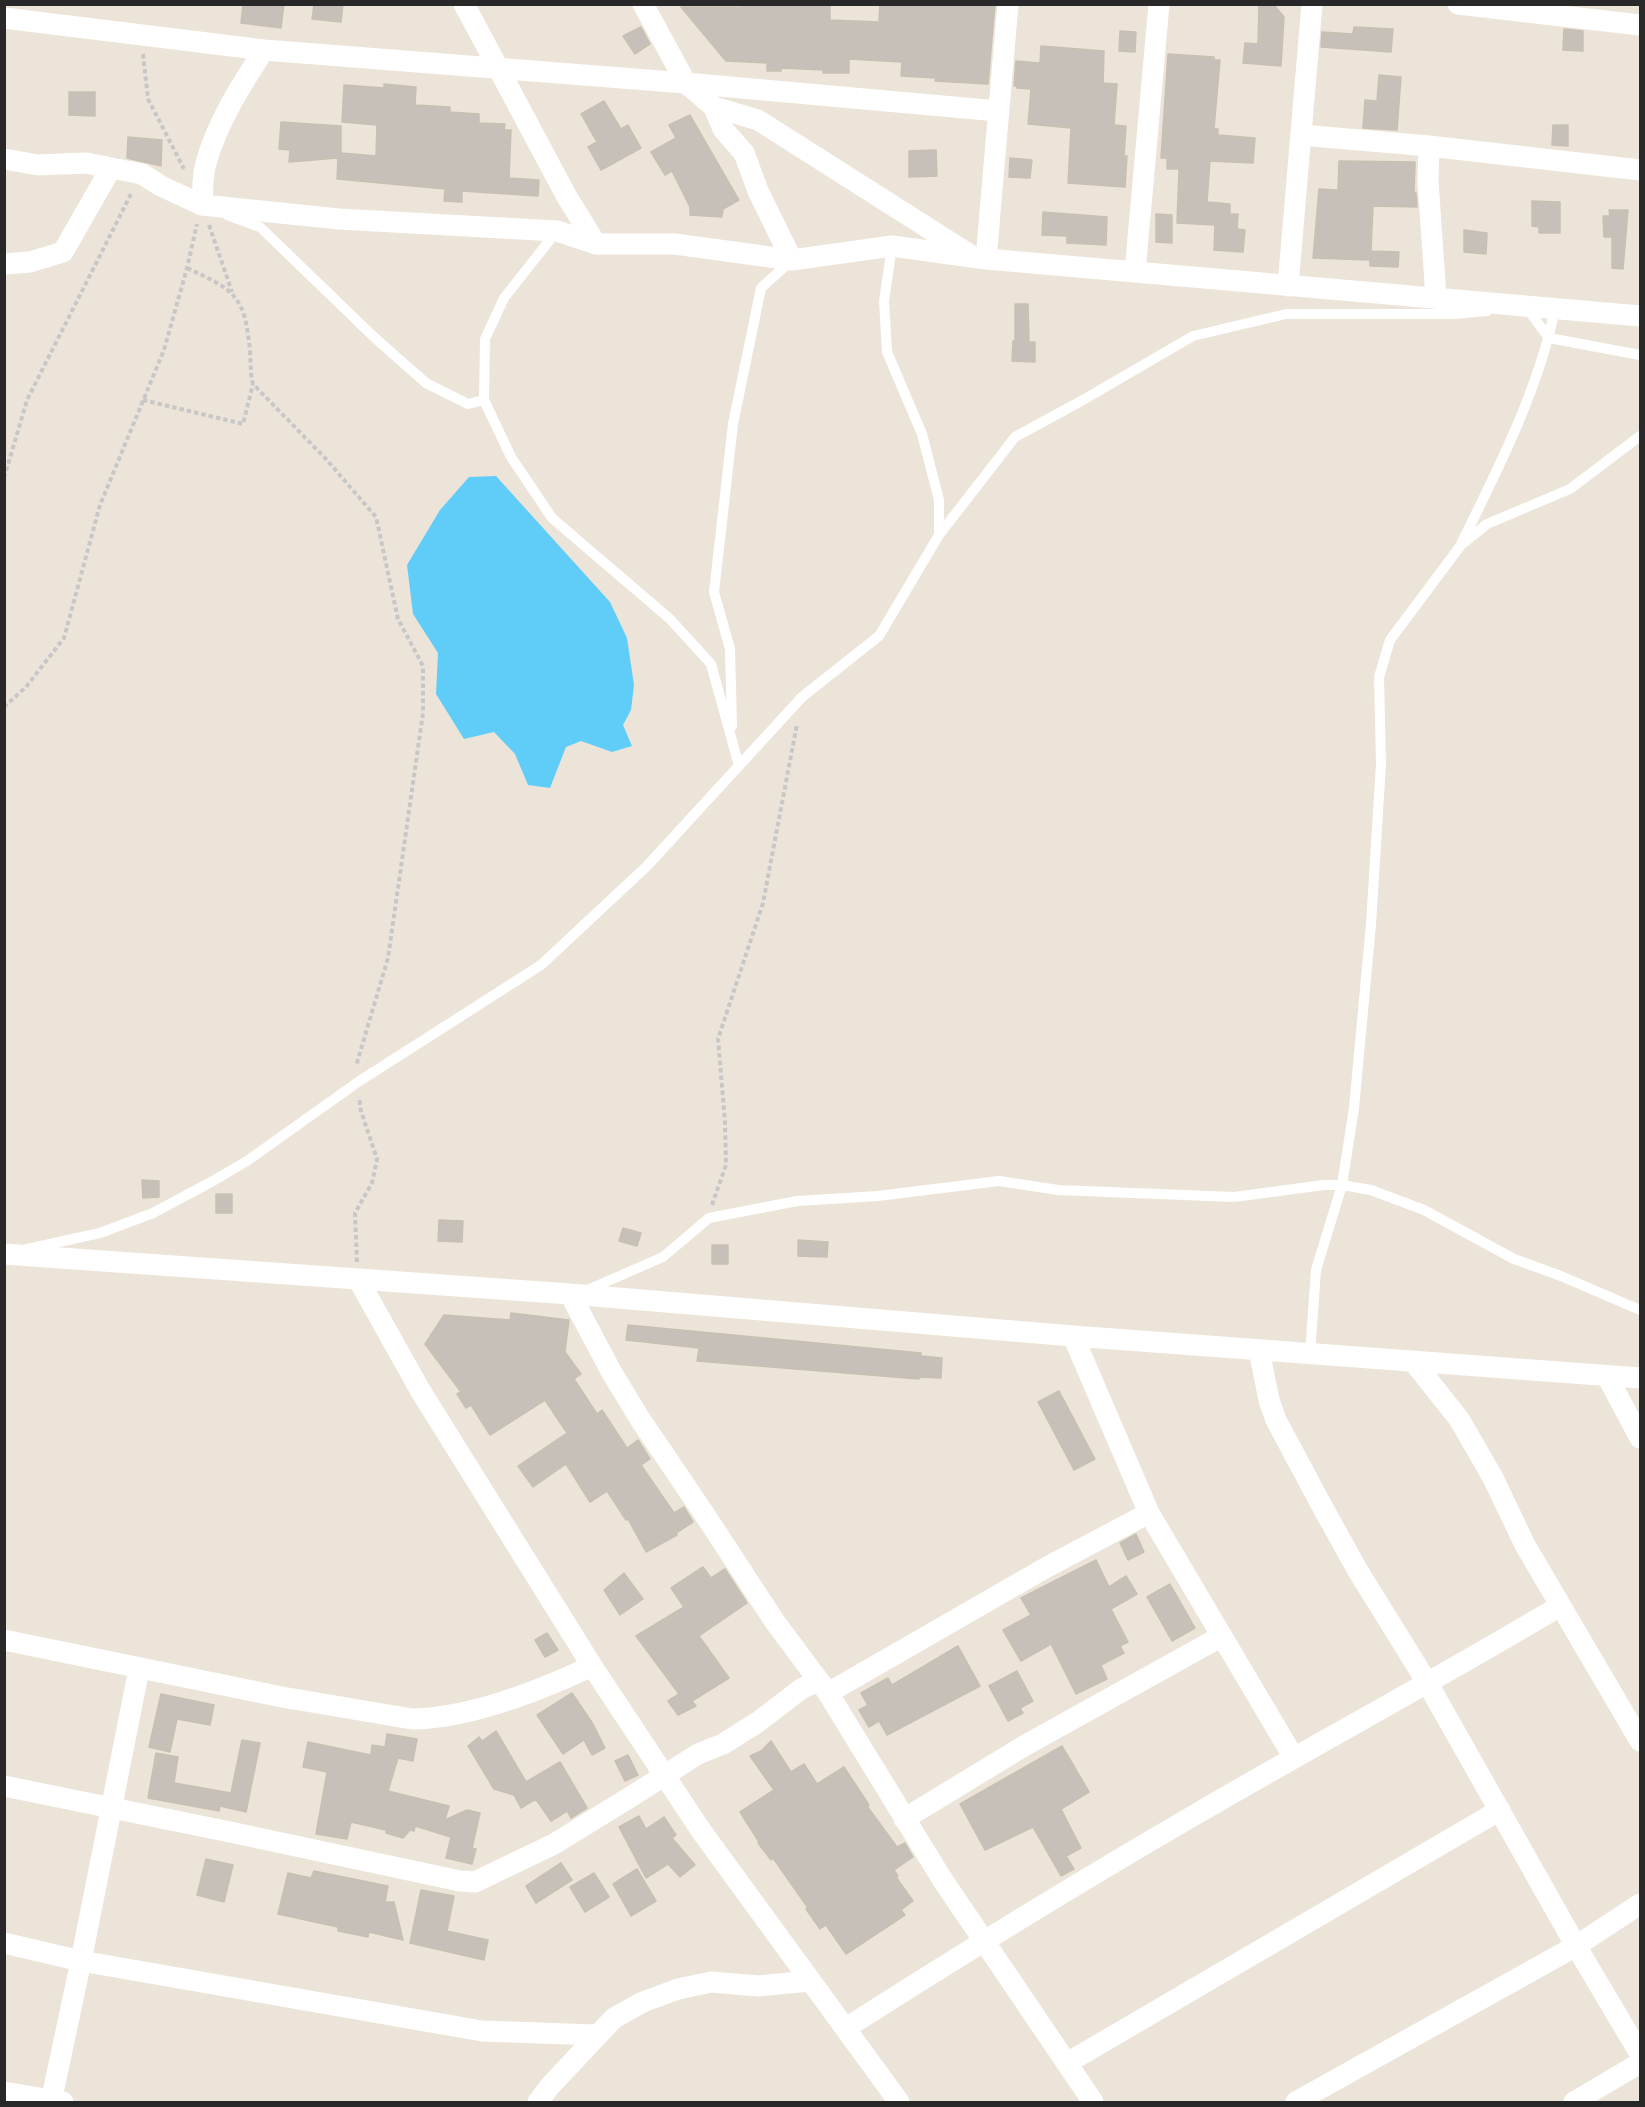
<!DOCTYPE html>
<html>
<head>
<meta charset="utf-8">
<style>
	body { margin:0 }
	#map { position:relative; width:1645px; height:2107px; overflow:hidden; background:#ece4d8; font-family:"Titillium Web",sans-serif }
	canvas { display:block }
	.frame { position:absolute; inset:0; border:6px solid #282828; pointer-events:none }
</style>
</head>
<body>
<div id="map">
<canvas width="1645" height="2107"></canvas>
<div class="frame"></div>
</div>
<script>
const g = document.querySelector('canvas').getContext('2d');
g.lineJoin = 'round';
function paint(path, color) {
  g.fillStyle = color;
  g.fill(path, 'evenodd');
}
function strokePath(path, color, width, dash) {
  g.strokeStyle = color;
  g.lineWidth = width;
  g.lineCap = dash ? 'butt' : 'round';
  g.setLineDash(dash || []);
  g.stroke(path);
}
const water = new Path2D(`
	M496,476l114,126 17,36 7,47 -3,25 -8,15 9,21 -20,6 -31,-11 -15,6 -16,41 -22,-3 -13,-31 -21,-22 -30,7 -28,-45 2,-41 -25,-39 -6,-49 33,-55 29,-33z`);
const building = new Path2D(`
	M243,4h41l-3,24 -40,-5z
	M314,4h29l-2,18 -29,-3z
	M742,4h88v16l49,2 1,-18h115l-7,80 -53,-3 1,-3 -35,-2 1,-14 -53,-3v14h-26v-3l-42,-2v3h-14v-8l-41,-2 -45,-54h61z
	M1259,6h16l9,11 -3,49 -38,-3 2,-20 13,1z
	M641,27l9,17 -15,10 -12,-18z
	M1354,27l39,2 -2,23 -70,-5 1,-15 31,2z
	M1564,29l19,2v20l-20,-1z
	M1120,31l16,1 -1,20 -16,-1z
	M1041,46l63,5 -1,32 14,1 -3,41 12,1 -2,30h3l-2,31 -57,-4 3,-55 -43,-4 3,-35 -14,-1v-2h-3l2,-25 24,2z
	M1168,54l46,3v3h6l-6,69h4v6l37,3 -2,25 -43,-2 -3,41 23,2v10h8l-1,15 8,1 -2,22 -29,-2 1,-25 -38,-2 2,-54h-12v-11h-6z
	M1379,75l22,2 -4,53 -34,-2 2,-28 12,1z
	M384,84l32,3 -1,18 35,2v5l29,2v9l26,1 -1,6h7l-2,48 30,2 -1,16 -76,-5v11l-18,-1 1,-12 -108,-10 1,-21 -49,4 1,-12 -11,-1 2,-27 60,4v27l35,3 1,-31 -35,-3 2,-37 40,3z
	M69,92h26v24l-26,-1z
	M604,101l17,28 7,-4 13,23 -40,22 -13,-23 9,-5 -16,-28z
	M690,115l49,85 -16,9 -1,8 -32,-2v-8l-18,-36 -7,4 -14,-23 25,-14 -7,-13z
	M1553,125h15v21l-16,-1z
	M128,137l34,3 -1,26 -34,-8z
	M936,150l1,26 -28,1v-26z
	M1010,158l22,2 -2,18 -21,-1z
	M1339,161l76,1 -1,31h2l1,14 -44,-1 -2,45 28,1 -1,15 -28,-1v-6l-57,-2 6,-69 19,1z
	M1532,201l28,1v31h-21v-6l-7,-1z
	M1609,210h19l-5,59 -11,-1v-31h-8l-1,-21h7z
	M1043,212l64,5 -1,28 -39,-2v-7l-25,-1z
	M1156,214l16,1v28l-16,-1z
	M1464,230l23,3 -1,21 -22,-2z
	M1015,304h13l1,38h6v20l-23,-1 1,-20h2z
	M142,1180l17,1v16l-16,1z
	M216,1194h16v19h-16z
	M439,1220l24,1 -1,21 -24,-1z
	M623,1228l18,5 -4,13 -18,-5z
	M798,1240l30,2 -1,15 -29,-1z
	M712,1245h16v19h-16z
	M511,1313l58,7 -4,32 16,22 -7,5 23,35 5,-4 25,38 11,-8 12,19 -9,6 33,48 10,-6 9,15 -17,11 1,2 -31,17 -18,-33 -2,1 -19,-29 -17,11 -24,-38 -33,23 -15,-21 49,-33 -22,-33 -55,35 -19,-30 -5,3 -9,-14 4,-2 -36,-48 19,-29 66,5z
	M628,1325l293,28v3l21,2 -1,20 -22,-1v2l-222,-18 2,-13 -73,-8z
	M1059,1391l36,68 -21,11 -36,-68z
	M1136,1534l8,18 -16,8 -8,-17z
	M1096,1560l13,27 17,-11 11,18 -26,15 17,33 -8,4 4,7 -23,12 6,14 -31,15 -25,-50 -30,17 -18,-31 28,-15 -10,-17z
	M703,1567l8,11 14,-9 22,34 -48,33 30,42 -37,23 4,5 -18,9 -10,-14 11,-7 -43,-58 48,-29 -13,-19z
	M624,1573l19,26 -23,16 -16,-25z
	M1170,1584l25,44 -23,13 -25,-44z
	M547,1633l11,17 -13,7 -10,-17z
	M958,1646l22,40 -93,49 -8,-14 -10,6 -10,-17 9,-5 -7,-12 27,-15 4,7z
	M1017,1671l16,30 -13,7 3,5 -15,8 -19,-35z
	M572,1693l21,31 12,24 -13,7 -8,-15 -21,14 -26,-39z
	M161,1694l53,11 -4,20 -33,-6 -7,33 -21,-5z
	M496,1731l30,51 34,-20 27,46 -16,10 -4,-7 -16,10 -14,-20 -3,-1 -13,8 -7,-13 -20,-6 -26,-43 11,-9 3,4z
	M387,1734l30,5 -4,22 -15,-3 -10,33 61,15 -4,14 22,-10 13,3 -8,35 4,1 -4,15 -26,-6 5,-21 -36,-11 -1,5 -4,-1 -7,8 -17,-5v-3l-35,-8 -4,17 -31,-5 11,-62 -24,-5 5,-25 63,13 1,-10 13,2z
	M242,1740l18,3 -14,69 -26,-6 -1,5 -71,-13 8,-45 22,4 -4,26 57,10z
	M771,1741l20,31 13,-8 13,20 27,-17 25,38 -2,1 30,41 8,-4 8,14 -19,13 4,6 -2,1 17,24 -12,9 4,5 -59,39 -20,-29 -6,4 -14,-20 2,-1 -35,-50 -2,2 -13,-17 1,-1 -19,-30 34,-22 -24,-34 11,-5z
	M1062,1746l27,46 -28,17 20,39 -15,8 8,13 -13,7 -28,-49 -48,23 -25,-46z
	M628,1755l10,20 -13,6 -10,-20z
	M639,1816l7,13 18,-12 12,18 -4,3 23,27 -15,12 -12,-13 -22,14 -27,-51z
	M206,1859l27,6 -9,37 -27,-7z
	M561,1863l11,17 -36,23 -10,-17z
	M637,1869l19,32 -25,15 -18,-32z
	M314,1871l74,15 -3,16h9l9,38 -34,-8 -1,5 -30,-6v-4l-60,-13 10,-41 23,5z
	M594,1873l15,24 -24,15 -15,-25z
	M421,1890l33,6 -7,35 41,9 -4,20 -74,-17z`);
const path = new Path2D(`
	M143,54l5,45 36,70
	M209,225l23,67
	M187,268c48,22 58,28 63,83 1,12 0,22 3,33l73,75 50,58 22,102 25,47v47l-35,245 -32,108
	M143,400l100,24 10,-40
	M4,478l23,-78 105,-208
	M4,707l22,-20 38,-49 36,-133 64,-155 23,-82 10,-44
	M712,1205l14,-40 -1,-43 -7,-83 45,-136 34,-179
	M357,1262l-2,-49 17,-30 5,-24 -16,-48 -2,-14`);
const lane = new Path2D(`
	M227,215l33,12 115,111 51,45 42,21 16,-4
	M557,231l-53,67 -19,41 -1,61 27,57 41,61 118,101 41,45 28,102
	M892,246l-8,55 3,51 35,82 17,66v35
	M1526,307l23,31 91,17
	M1462,542c37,-75 76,-151 93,-233
	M732,726l-2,-77 -16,-57 19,-168 28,-136 31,-28
	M27,1249l73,-16 53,-20 60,-32 34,-20 111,-79 183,-117 106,-99 155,-169 77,-61 60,-101 76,-98 68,-37 110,-64 93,-22h168l33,-3
	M585,1291l78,-34 46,-39 88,-17 81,-5 121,-15 59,9 176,7 90,-12h18l29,5 53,20 90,49 47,17 79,34
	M1310,1354l6,-84 26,-85 12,-77 17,-184 10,-160 -2,-87 11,-37 71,-95 26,-21 83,-35 70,-53`);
const street = new Path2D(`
	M464,4l103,193 29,47
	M643,4l43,79 28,24 9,22 21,24 14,38 34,69
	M1458,4l182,21
	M4,18l260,32 422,33 312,28
	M714,107l44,13 211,134
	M1301,135l128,11 211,24
	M1429,146l-1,35 8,117
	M4,159l34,6 48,-2 56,11 19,12 41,19 137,14 218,12 39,13h79l117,16 100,-14 94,13 654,57
	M202,205c1,-14 0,-30 4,-42 11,-40 35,-78 58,-113
	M986,259l22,-255
	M4,264l26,-2 33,-10 48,-84
	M1135,272l24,-268
	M1288,286l24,-282
	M4,1254l566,40 503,42 567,42
	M358,1279l62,111 172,276 110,166 197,270
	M570,1294l42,79 28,46 65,96 70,107 53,71 114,186 151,223
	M1073,1336l76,177 145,245
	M1259,1350l10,50 7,20 47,88 35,63 70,113 148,262 64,108
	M1413,1361l46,58 14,24 20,35 32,67 115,196
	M1607,1376l33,62
	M4,1640l278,57 130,22c58,-1 127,-28 180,-53
	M828,1693l219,-126 102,-54
	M4,1786l226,46 230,49 15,1 79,-38 78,-48 66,-42 25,-10 35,-22 43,-33 16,-8
	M904,1819l120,-73 198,-110
	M4,1943l77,18 401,70 115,4
	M846,2028c116,-74 233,-146 352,-215 120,-70 243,-136 362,-207
	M1067,2063l433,-253
	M4,2092l59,10
	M51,2102l30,-141 58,-292
	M538,2102l12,-16 64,-68 29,-16 35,-13 33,-7 47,4 52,-5
	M1296,2102l280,-156 64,-42
	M1574,2102l66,-39`);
paint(water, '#60cdf8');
paint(building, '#c7c0b8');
strokePath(building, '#c7c0b2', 1.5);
strokePath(path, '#c7c7c7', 4, [4.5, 3]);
strokePath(lane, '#fff', 10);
strokePath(street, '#fff', 21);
</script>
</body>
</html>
